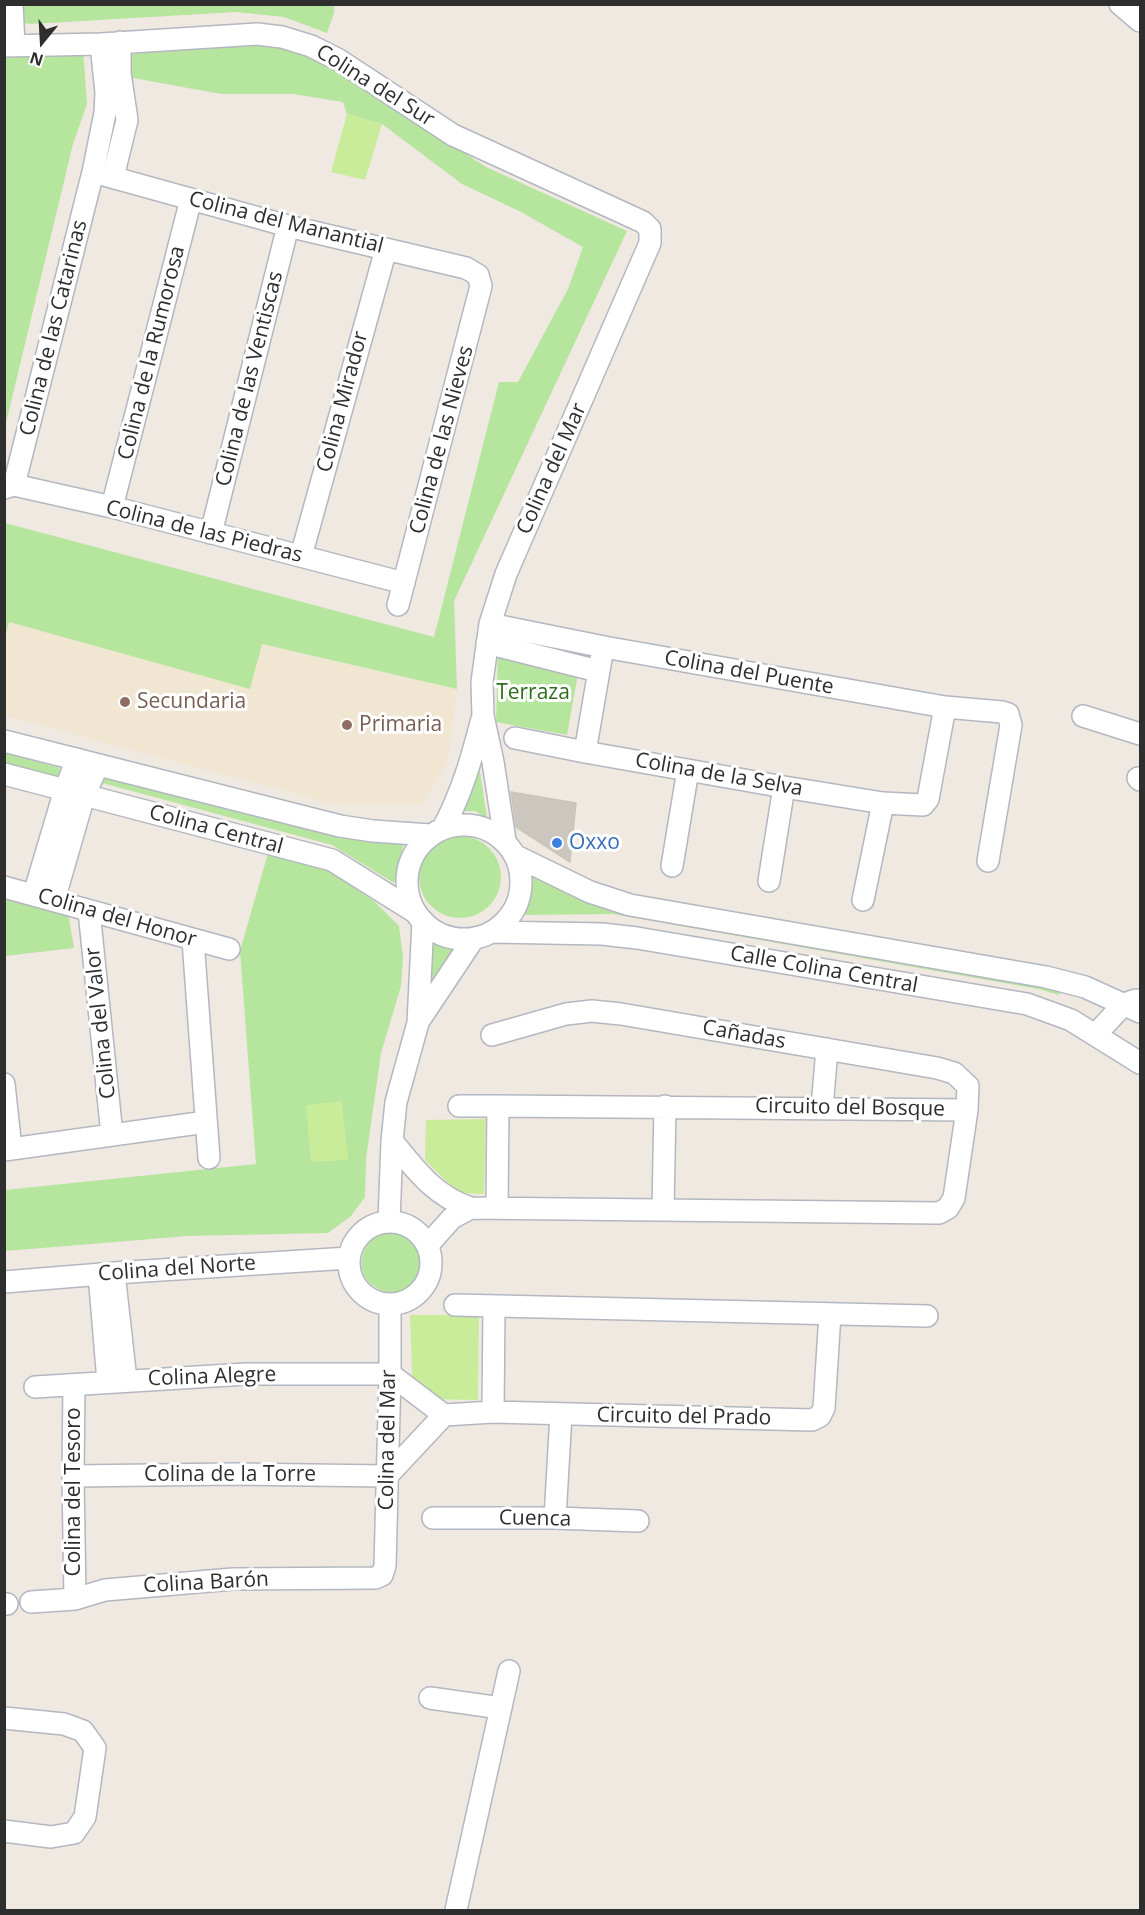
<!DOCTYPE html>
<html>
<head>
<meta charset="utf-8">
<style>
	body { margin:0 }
	#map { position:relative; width:1145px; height:1915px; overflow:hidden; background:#efe9e1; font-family:"Open Sans",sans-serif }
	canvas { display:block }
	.frame { position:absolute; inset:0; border:6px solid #2e2e2e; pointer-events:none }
	.north { position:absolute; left:12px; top:12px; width:60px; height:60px; -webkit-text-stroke:4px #fff; paint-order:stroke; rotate:198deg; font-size:16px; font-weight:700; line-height:24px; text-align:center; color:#2e2e2e }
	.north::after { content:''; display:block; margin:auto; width:21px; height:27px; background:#2e2e2e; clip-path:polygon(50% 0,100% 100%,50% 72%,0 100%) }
</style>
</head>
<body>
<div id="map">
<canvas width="1145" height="1915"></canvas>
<div class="frame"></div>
<div class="north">N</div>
</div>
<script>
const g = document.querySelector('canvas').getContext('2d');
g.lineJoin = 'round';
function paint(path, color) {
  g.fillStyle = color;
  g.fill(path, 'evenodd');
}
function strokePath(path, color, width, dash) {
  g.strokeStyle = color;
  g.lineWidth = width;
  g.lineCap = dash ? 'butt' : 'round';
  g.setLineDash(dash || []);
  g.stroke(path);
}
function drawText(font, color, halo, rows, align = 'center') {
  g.font = font + ' "Open Sans",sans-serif';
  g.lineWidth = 6;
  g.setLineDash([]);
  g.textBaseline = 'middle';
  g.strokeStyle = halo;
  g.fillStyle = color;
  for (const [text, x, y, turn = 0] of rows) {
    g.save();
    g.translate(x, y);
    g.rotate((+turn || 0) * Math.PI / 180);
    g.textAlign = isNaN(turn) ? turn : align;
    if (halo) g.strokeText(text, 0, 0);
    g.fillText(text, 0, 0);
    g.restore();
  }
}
const education = new Path2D(`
	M8,622l242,66 12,-44 195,45 -9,72 -25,43h-89l-329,-88 -1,-80z`);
const green = new Path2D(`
	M16,5h318v8l-7,20 -43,-16 -48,-5 -205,12 -17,-2z
	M224,41l54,3 56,22 73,50 79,51 141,64 -173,370 3,88 -195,-45 -12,45 -241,-67 -4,14v-113l429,114 65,-255h19l50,-93 15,-42 -62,-35 -59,-28 -80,-60 -35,-10 -4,-12 -50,-8h-72l-93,-17 2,-23z
	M83,49l4,55 -14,40 -67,279 -2,-372z
	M498,649l81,19 -12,67 -71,-13z
	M4,753l56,15 -1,10 -54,-15z
	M478,758l9,60 -12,-7h-21z
	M98,771l307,68 -11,44 -62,-38 -237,-64z
	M419 877a41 41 0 1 1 82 0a41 41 0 1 1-82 0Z
	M268,853l62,17 45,32 24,24 4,31 -2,29 -20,67 -15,106 -1,38 -14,19 -23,17 -140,3 -183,15v-61l251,-26 -16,-213z
	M527,868l84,38 453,80 -5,9 -21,-6 -425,-75 -96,1 12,-25z
	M4,895l64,17 6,36 -69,8z
	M433,939l10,5 12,2 -24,41z
	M400,1233l15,7 7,7c1,9 3,20 0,28 -8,19 -31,23 -47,12 -21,-12 -16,-44 6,-53 5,-1 13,-1 19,-1z`);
const pitch = new Path2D(`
	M347,114l35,10 -17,56 -34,-8z
	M342,1101l6,59 -37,2 -5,-57z
	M486,1119l-2,75 -26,-1 -33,-33 1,-40z
	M410,1315h69l-1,85 -65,-1z`);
const building = new Path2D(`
	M511,792l65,11 -6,59 -54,-35z`);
const minor = new Path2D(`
	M12,4l2,42
	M1120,4l20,17
	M4,46l97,-2 156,-10 25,3 29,9 28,14 114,75 190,87 7,7v14l-144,331 -16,50 -8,58 1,34 10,46 12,78
	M93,172l195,54 178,42 12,7 3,11 -83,319
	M113,177l14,-57 -7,-47v-31
	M14,485l79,-313 12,-59 1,-20 -5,-49
	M4,488l10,-3 98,22 292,76
	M112,507l79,-308
	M211,533l77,-307
	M301,556l85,-307
	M490,624l114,23 341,60 57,5 6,2 3,11 -23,136
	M487,643l111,28
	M1083,716l57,18
	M515,738l70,14 199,35 99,16 40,2 5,-6 17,-92
	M4,741l336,85 33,5 57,4
	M585,752l16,-93
	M4,774l328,86 83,52
	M1138,778l2,2
	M407 882a57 57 0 1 1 114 0a57 57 0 1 1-114 0Z
	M443,828c19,-35 29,-71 39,-109
	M516,856l74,36 40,13 416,72 39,10 55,25
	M672,866l16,-96
	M769,881l15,-94
	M4,887l225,62
	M34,894l31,-104 12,-31
	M54,900l30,-104 14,-31
	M863,900l20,-97
	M89,911l23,224
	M492,932l110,2 35,4 390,66 44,16 69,43
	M193,940l16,218
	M418,1022l56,-84
	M1096,1034l28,-30 12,-4
	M4,1084l7,65
	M459,1106h39
	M822,1108l5,-59
	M392,1141c23,28 43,56 79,67l468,5 9,-5 6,-10 13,-88 1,-24 -14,-13 -17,-5 -316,-54 -29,-3 -26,3 -74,21
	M4,1150l202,-28
	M497,1207l1,-101 469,4
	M663,1210l2,-104
	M389,1222l3,-81 4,-39 22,-79 5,-102
	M349 1263a41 41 0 1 1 82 0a41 41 0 1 1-82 0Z
	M427,1246l25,-28 19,-10
	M114,1273l12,107
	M99,1274l9,108
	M4,1282l110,-9 235,-15
	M455,1305l472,11
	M74,1385l-1,91 2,123
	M35,1387l211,-13h144l54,41 49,-3 319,8 8,-4 4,-8 6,-94
	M493,1412l1,-105
	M73,1476l160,-2 154,2 57,-61
	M433,1518h122l83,3
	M555,1518l6,-104
	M31,1602l44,-3 30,-9 128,-11 142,-1 7,-3 3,-9 5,-192v-70
	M4,1604h3
	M430,1698l71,10
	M4,1718l60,6 19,7 12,17 -10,69 -11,16 -23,4 -47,-6
	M456,1910l53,-239`);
const markers = [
	[125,702,6,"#8d6e63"],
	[347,725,6,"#8d6e63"],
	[557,843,6,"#3f7fe0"]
];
const streetNames = [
	["Colina del Sur",375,86,32],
	["Colina del Manantial",286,223,14],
	["Colina de las Catarinas",54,328,-76],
	["Colina de la Rumorosa",152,353,-76],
	["Colina de las Ventiscas",250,379,-76],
	["Colina Mirador",343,402,-75],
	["Colina de las Nieves",442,440,-75],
	["Colina del Mar",552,469,-66],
	["Colina de las Piedras",204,532,14],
	["Colina del Puente",749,673,10],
	["Colina de la Selva",719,775,10],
	["Colina Central",216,830,15],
	["Colina del Honor",117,918,16],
	["Calle Colina Central",824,970,10],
	["Colina del Valor",101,1023,-96],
	["Cañadas",744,1035,10],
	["Circuito del Bosque",850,1108,1],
	["Colina del Norte",177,1269,-4],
	["Colina Alegre",212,1377,-2],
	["Circuito del Prado",684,1417,1],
	["Colina del Mar",388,1440,-89],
	["Colina de la Torre",230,1475],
	["Colina del Tesoro",74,1492,-90],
	["Cuenca",535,1519,1],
	["Colina Barón",206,1583,-3]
];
const parkNames = [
	["Terraza",533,693]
];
const educationNames = [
	["Secundaria",137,702],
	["Primaria",359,725]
];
const shopNames = [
	["Oxxo",569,843]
];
paint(education, '#f0e6d1');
paint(green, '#b6e59e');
paint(pitch, '#c9ec9a');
paint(building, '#cbc7bf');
strokePath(building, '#cbc5ba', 1.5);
strokePath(minor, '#b4b7c1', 24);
strokePath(minor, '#fff', 21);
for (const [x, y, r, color] of markers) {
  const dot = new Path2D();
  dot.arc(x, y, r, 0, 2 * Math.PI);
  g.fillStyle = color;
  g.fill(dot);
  strokePath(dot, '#fff', 2);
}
drawText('21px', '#2e2e2e', '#fff', streetNames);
drawText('21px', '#2c6e1b', '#fff', parkNames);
drawText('21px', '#785e54', '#fff', educationNames, 'left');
drawText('21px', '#366cbe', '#fff', shopNames, 'left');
</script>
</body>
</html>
